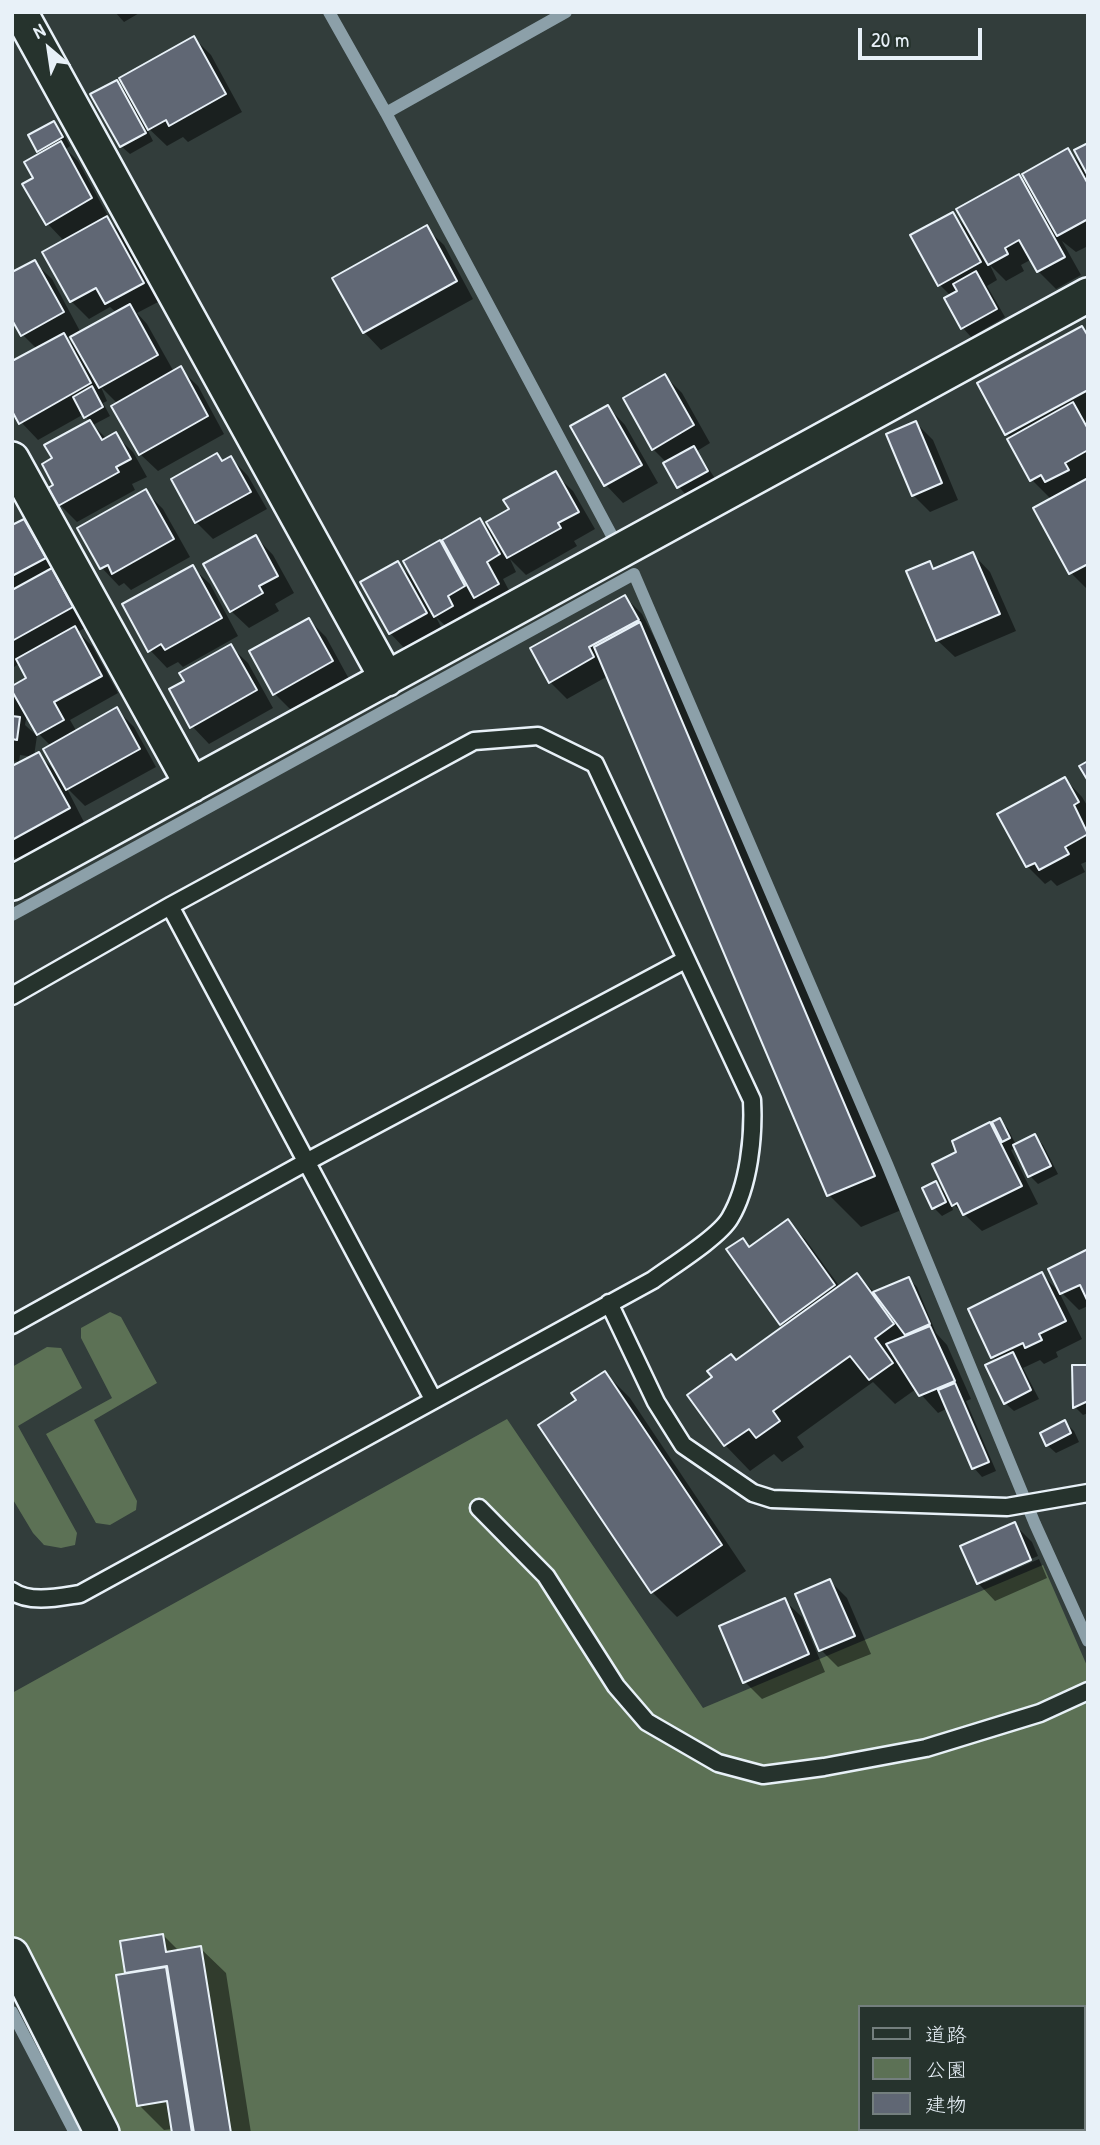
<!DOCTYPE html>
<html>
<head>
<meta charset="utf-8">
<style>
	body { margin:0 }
	#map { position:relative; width:1100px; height:2145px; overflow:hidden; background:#323d3b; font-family:"Patrick Hand","Klee One",sans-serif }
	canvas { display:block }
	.frame { position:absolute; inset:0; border:14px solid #e8f1f8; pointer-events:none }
	.legend { position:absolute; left:858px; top:2005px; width:228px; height:126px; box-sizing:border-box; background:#26332d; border:2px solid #747f7e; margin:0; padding:9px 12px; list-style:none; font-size:21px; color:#e8f1f8 }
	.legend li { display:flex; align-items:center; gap:14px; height:35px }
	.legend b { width:35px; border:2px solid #747f7e }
	.north { position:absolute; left:14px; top:14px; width:70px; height:70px; -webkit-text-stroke:5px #26332d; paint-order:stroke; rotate:331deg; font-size:19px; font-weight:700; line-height:28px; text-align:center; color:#e8f1f8 }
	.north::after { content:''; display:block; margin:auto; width:24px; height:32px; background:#e8f1f8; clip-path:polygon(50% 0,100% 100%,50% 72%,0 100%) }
	.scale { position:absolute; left:858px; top:28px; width:124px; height:32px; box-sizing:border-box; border:4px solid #e8f1f8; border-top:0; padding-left:9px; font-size:21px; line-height:24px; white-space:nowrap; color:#e8f1f8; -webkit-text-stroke:5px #26332d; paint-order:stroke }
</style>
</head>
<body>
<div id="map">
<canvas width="1100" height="2145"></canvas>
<div class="frame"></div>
<ul class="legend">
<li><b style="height:9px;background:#26332d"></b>道路</li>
<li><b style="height:19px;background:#5c7155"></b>公園</li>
<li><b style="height:19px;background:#606774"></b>建物</li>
</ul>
<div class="north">N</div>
<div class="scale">20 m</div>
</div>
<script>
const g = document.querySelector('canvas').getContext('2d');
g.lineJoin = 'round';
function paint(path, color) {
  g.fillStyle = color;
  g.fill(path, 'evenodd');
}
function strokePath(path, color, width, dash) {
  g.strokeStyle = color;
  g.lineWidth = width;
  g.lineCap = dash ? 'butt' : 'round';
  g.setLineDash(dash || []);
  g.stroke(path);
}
const green = new Path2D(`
	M110,1312l11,5 36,66 -63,37 43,81 -1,9 -26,15 -14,-2 -50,-89 66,-36 -31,-60v-10z
	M47,1347l14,1 21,40 -64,38 59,107 -2,12 -14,3 -17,-3 -11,-12 -21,-35v-131z
	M507,1419l196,289 340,-143 45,103v465h-974l-10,-15 -92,-186v-239zM860,2007h224v122h-224z`);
const shadow = new Path2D(`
	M115,12h26l-17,10z
	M194,38l17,17 31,57 -54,30 -5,-5 -16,9 -22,-21 8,16 -23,13 -9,-8 -5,-64 13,12z
	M54,123l8,8 8,15 -4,3 12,12 30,55 -3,1 19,19 36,65 -23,12 10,11 27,48 6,-3 18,17 26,48 -66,37 -18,-17 -22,-50 -17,-17 6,14 -4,2 7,13 -17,9 14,14 8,-4 18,17 14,25 -15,7 3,6 -58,32 -17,-17 -6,-46 36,-37 -6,-8 -46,26 -17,-18 16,-73 -14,-14 11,-73 18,17 29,54 36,-20 -7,-6 -21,12 -18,-18 -26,-48 20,-11 -18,-19 -12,-44 7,-25 -4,-3zM71,335l9,15h-1l-13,-12z
	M1088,145v101l-12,6 -14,-11 19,34 -25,14 -18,-18 -6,-12 -11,6 3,6 -18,10 -16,-16 7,15 -10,6 18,31 -34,20 -8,-9 -17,-29 5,-3 -11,-11 -27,-49 40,-22 15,16 51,-54 11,11 37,-37 16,16z
	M426,228l18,17 29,54 -92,51 -17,-18z
	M1082,328l6,6v256l-17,-17 -19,-73 -20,-20 -21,-42 -4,-4z
	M665,376l17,17 28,50 -13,8 19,29 -29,16 -8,-9 -13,-23 1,-1 -14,-14z
	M608,407l17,18 33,58 -35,20 -17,-18 -33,-58z
	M916,423l17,17 25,60 -28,12 -17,-17z
	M216,455l8,7 7,-4 17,18 19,33 -54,30 -17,-17z
	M555,474l18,17 22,38 -21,12 3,5 -51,29 -16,-16 6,13 -13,7 12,23 -22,12 -11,-11 -18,11 5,10 -16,9 -17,-16 7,14 -36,20 -17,-18 7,-70 17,17 26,-38 9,10 31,-32 14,14 17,-24z
	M146,492l17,17 27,48 -59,33 -7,-7 -5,3 -17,-18 -22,-39z
	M24,521l17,17 48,87 -11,7 14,14 26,47 -48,27 7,12 40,-22 17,17 22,40 -71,39 -19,-19 20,39 -66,37 -8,-8v-87l22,-11 -14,-2 -1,7 -7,-1v-73l17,-9 -9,-16 -6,4 -2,-2v-138zM27,713l11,20 14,14 5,26 -19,-19 -4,2 3,-20 -12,-11z
	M256,537l17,18 21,38 -19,11 4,7 -30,17 -18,-17z
	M973,554l17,18 26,59 -61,26 -18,-17 -8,-77 7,7z
	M192,567l18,17 28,52 -55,31 -5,-5 -11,6 -17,-18z
	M625,597l17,17 13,25 17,17 234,552 -45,19 -32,-32 -221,-519 -41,23 -17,-17z
	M309,620l17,17 23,42 -57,32 -17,-17z
	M230,646l18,17 25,45 -64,36 -17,-18 -6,-45z
	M1065,779l17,18 6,10v54l-7,3 4,8 -28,14 -6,-6 -6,4 -18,-18z
	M1000,1120l8,9 8,16 19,-9 8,9 15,29 -20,10 -8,-8 -14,-28 -5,2 27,54 -56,27 -32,-30 3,9 -11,6 -8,-8 2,-25 12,13 11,-43 31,-29 9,9z
	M788,1222l17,17 35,48 17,-12 18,18 34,-14 8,8 19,46 11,12 24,54 -5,2 30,70 -14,6 -8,-9 -26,-60 -10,5 -22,-24 -21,15 -22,-22 -76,55 7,10 -22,15 -8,-8 -24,17 -25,-26 11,-83 49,-35 -56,-77 13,-10 8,8z
	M1088,1251v55l-9,4 -17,-17z
	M1042,1274l17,18 23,47 -26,13 2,5 -14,7 -4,-4 -17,8 16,31 -25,12 -9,-8 -8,-42 -4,-4z
	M1088,1366v47l-5,2 -8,-8z
	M605,1373l25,25 116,173 -69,46 -25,-25 -74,-192z
	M1065,1422l9,9 5,11 -23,11 -9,-8z
	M1014,1524l18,18 6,14 -54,23v4l55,-24 8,19 -52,23 -17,-18z
	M830,1581l17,17 24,56 -33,13 -17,-17z
	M784,1600l18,17 23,55 -63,27 -17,-17z
	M163,1935l16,16 21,-3 26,25 25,160h-77l-1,-4 -9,1 -25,-25 -12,-130 -5,-32z`);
const stream = new Path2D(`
	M329,12l57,101
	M566,12l-180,101 225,421
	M12,915l622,-341 253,590 148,360 53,117
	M12,2012l63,121`);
const building = new Path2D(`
	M194,36l32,58 -57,32 -3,-6 -18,10 -29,-52z
	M117,80l29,53 -26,14 -30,-53z
	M54,121l9,16 -26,15 -9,-17z
	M61,141l31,57 -46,27 -24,-41 11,-6 -9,-16z
	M1088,143v33l-14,-26z
	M1068,148l20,36v35l-31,17 -35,-62z
	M1019,174l46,83 -28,15 -18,-32 -14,8 3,6 -20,11 -32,-56z
	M953,212l28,50 -43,24 -28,-51z
	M107,216l37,67 -39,21 -9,-16 -26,14 -28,-50z
	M427,225l30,56 -94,52 -31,-55z
	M35,260l29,52 -43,24 -9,-16v-48z
	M976,271l21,38 -36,20 -17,-31 13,-7 -4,-7z
	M130,304l28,51 -59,33 -29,-51z
	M1082,326l6,10v54l-83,45 -28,-52z
	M64,333l27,50 -72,41 -7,-13v-50z
	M181,366l27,50 -69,39 -28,-49z
	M665,374l29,51 -42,25 -29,-52z
	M92,386l11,21 -19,11 -11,-21z
	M1073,402l15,27v21l-23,13 4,7 -24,12 -4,-7 -11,6 -23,-42z
	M608,405l34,60 -38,21 -34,-60z
	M90,420l12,20 14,-8 15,27 -15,8 3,5 -61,34 -10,-18 5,-3 -11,-21 10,-6 -8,-13z
	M916,421l26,62 -30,13 -26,-62z
	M694,446l14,25 -31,17 -14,-25z
	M217,453l5,8 9,-5 20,36 -56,31 -24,-44z
	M556,471l23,41 -21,11 3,5 -54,30 -21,-36 23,-13 -6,-9z
	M1088,478v86l-19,10 -36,-66z
	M146,489l28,50 -62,35 -4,-9 -8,4 -23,-41z
	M480,518l20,36 -13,8 12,22 -25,14 -32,-58z
	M24,519l22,39 -34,18v-51z
	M256,535l22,41 -19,10 4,7 -33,19 -27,-48z
	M440,540l25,46 -17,10 5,10 -19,11 -31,-56z
	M973,552l27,62 -64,27 -30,-70 24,-10 3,8z
	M398,561l29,52 -38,21 -29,-52z
	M193,565l29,53 -57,32 -4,-6 -13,8 -26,-48z
	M52,568l21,39 -61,34v-51z
	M625,595l14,25 -50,27 5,10 -45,26 -19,-35z
	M309,618l24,43 -60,34 -24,-44z
	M640,622l235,554 -48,20 -233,-549z
	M75,626l27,50 -48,26 10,18 -27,15 -25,-44v-5l14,-8 -10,-19z
	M231,644l26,46 -67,38 -21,-39 15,-8 -5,-8z
	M117,707l23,42 -74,41 -23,-41z
	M12,716l8,1 -3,23 -5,-1z
	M39,752l31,56 -58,32v-74z
	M1088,761v20l-9,-15z
	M1065,777l14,25 -5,3 14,29 -23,13 4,7 -30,16 -4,-7 -9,4 -29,-53z
	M1000,1118l10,20 -8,4 -10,-20z
	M990,1122l32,64 -59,29 -6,-12 -5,3 -20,-42 24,-12 -4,-11z
	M1035,1134l16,32 -23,11 -15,-32z
	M936,1181l10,21 -14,7 -10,-21z
	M788,1219l47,66 -55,40 -54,-76 17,-11 6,9z
	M1088,1249v53l-8,-17 -20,9 -12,-25z
	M1042,1272l24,49 -27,13 3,6 -17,8 -2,-5 -32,15 -23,-49z
	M857,1273l37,51 -19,14 18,25 -24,17 -19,-24 -77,55 7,10 -24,17 -7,-9 -25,17 -37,-51 25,-18 -5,-6 24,-17 5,6z
	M909,1277l21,47 -25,11 -32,-43z
	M930,1326l25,55 -36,15 -33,-52z
	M1013,1352l18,38 -27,14 -19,-39z
	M1072,1365h16v36l-15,7z
	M605,1371l117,174 -71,48 -113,-168 38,-25 -5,-7z
	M955,1383l34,79 -17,7 -34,-79z
	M1065,1420l6,13 -25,13 -6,-13z
	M1015,1522l16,38 -54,24 -17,-38z
	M830,1579l25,57 -36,15 -24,-57z
	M785,1598l24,56 -66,29 -24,-57z
	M163,1934l3,18 35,-6 30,187h-37l-27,-167 -42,7 -5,-32z
	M166,1967l26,166h-20l-5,-32 -30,5 -21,-131z`);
const lane = new Path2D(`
	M170,906l263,493
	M12,996l158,-90 304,-165 64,-5 57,28 157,336c2,36 -3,86 -22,118 -11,19 -58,48 -77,62l-573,314c-20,3 -50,10 -68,-3
	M609,1303l47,99 27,43 70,48 19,6 235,8 81,-14
	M12,1325l296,-164 377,-201
	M479,1508l67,68 70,110 31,36 71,41 45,12 61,-8 102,-19 114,-35 48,-22`);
const street = new Path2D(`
	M20,12l367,667
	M12,459l180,326
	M12,883l1076,-588
	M12,1955l90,178`);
paint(green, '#5c7155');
paint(shadow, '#0007');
strokePath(stream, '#8ca0a9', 12);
paint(building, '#606774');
strokePath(building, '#e8f1f8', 2);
strokePath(lane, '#e8f1f8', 21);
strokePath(street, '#e8f1f8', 38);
strokePath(lane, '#26332d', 16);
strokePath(street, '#26332d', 33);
</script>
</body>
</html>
